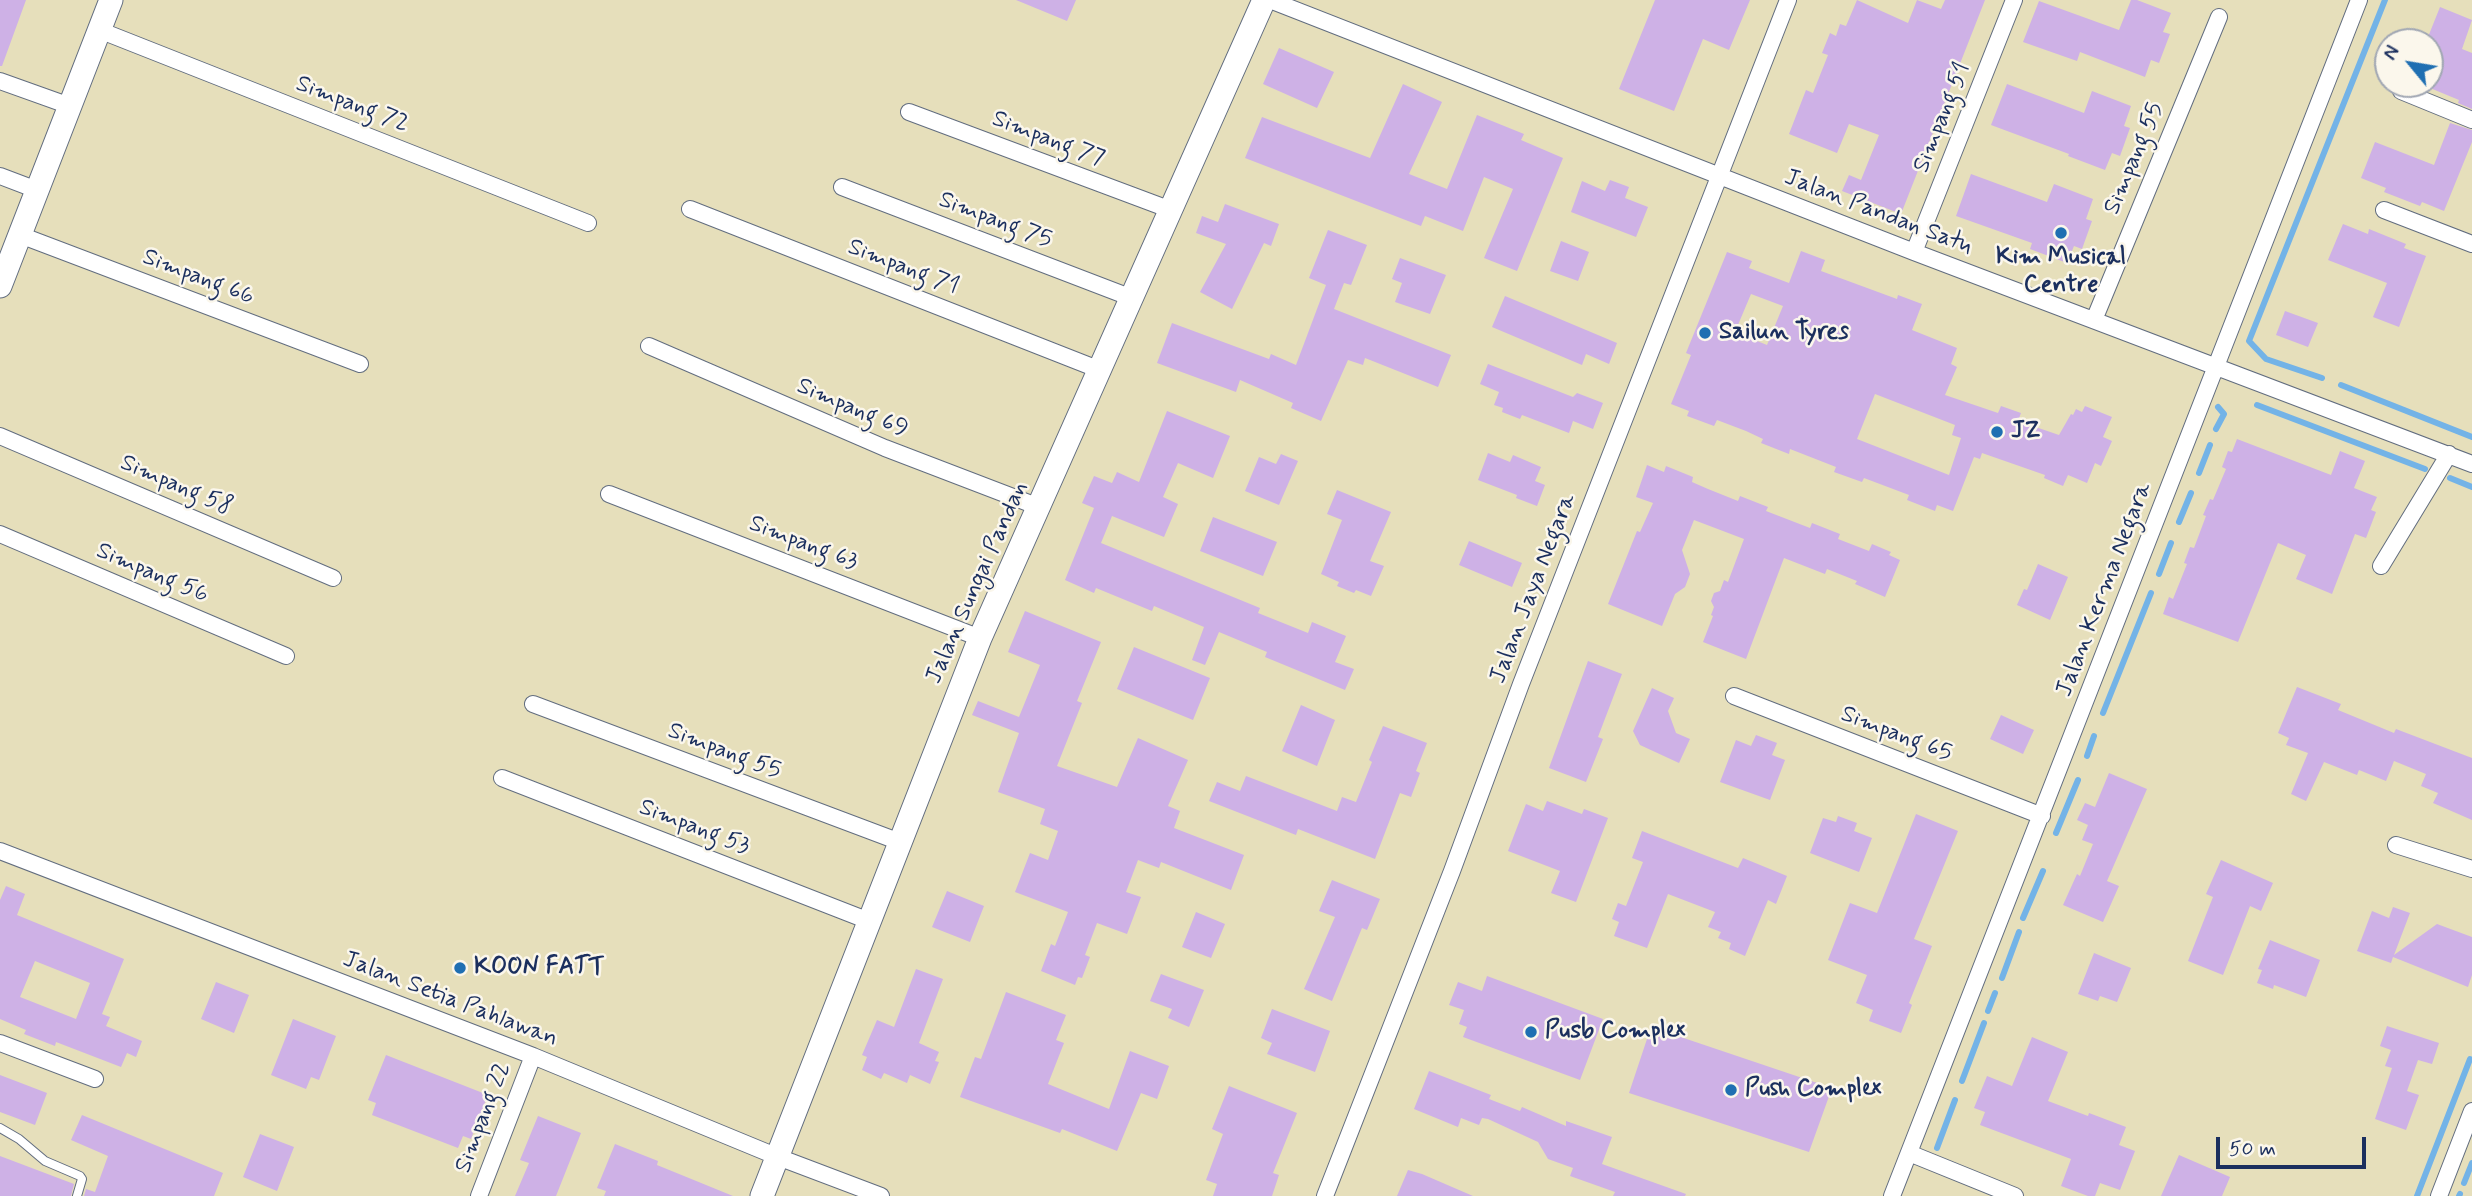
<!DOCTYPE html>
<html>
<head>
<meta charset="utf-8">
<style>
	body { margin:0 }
	#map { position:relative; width:2472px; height:1196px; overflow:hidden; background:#e6dfbb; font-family:Mynerve,sans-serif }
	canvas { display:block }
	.north { position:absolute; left:2374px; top:28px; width:70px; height:70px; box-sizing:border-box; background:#fbf7ec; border:2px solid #a1a7b3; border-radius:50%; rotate:300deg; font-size:19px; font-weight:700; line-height:28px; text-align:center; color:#1b2f5e }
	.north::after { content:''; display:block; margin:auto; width:24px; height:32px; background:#1f6fb2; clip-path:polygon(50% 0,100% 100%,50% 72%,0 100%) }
	.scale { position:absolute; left:2216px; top:1137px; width:150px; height:32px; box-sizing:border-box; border:4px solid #1b2f5e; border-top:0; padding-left:9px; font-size:21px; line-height:24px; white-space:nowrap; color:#1b2f5e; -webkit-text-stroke:5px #fbf7ec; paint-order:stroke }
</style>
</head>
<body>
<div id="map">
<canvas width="2472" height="1196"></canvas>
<div class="north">N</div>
<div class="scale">50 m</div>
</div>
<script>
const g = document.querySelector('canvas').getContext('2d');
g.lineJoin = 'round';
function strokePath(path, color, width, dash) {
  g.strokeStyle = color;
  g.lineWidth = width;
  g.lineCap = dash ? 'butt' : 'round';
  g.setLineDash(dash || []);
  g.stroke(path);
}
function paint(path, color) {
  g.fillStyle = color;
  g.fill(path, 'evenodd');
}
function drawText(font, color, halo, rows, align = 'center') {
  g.font = font + ' Mynerve,sans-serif';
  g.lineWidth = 5;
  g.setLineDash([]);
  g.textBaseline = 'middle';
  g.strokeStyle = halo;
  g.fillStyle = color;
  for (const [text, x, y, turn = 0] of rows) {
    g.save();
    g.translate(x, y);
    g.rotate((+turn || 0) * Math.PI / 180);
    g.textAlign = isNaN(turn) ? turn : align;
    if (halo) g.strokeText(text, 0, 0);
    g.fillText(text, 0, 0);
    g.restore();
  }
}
const stream = new Path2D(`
	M2322,378l-56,-19 -17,-18 136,-341
	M2341,385l131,52
	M2257,405l168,64
	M2216,429l8,-15 -6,-7
	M2199,473l11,-28
	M2450,478l22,9
	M2179,522l12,-29
	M2159,574l12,-31
	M2103,713l48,-120
	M2087,756l7,-20
	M2056,833l22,-53
	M2023,918l20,-47
	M2002,978l17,-46
	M1988,1011l7,-18
	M1962,1081l22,-58
	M1937,1148l18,-48
	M2464,1183l8,-20
	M2417,1196l53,-137
	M2459,1196l1,-2`);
const building = new Path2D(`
	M0,0h26l-24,66h-2z
	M1016,0h60l-9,21z
	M1655,0h95l-21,50 -26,-11 -29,72 -55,-22z
	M1857,0l51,23 9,-23 24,9 4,-9h40l-84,214 -59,-23 7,-16 12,5 18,-45 -30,-11 -12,29 -48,-19 17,-44 7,3 15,-38 -6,-2 8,-20 6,3 4,-12 6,2z
	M2131,0h6l34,13 -8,19 7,2 -11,29 -8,-3 -6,17 -65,-25 -3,9 -54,-19 16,-41 80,29z
	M2440,7l32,13 -10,29 10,4v56l-14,-6 1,-3 -29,-12v-46h-4z
	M1279,48l55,24 -17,36 -54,-24z
	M1403,84l39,18 -33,72 38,15 30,-74 47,19 -3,6 42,18 -46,113 -33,-13 29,-69 -29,-12 -21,54 -38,-15 -4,10 -176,-68 17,-41 108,41z
	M2007,84l77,29 8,-22 39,15 -7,20 6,2 -10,28 -8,-3 -7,17 -37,-14 1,-2 -78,-29z
	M2450,123l22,7v12l-28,69 -22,-9 -2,4 -36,-14 2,-4 -25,-10 14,-36 59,23z
	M1971,174l76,28 7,-18 39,15 -7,20 6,2 -10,28 -8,-3 -7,17 -37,-14 2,-6 -76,-27z
	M1610,180l19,7 -4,11 23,9 -12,30 -65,-25 11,-31 23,10z
	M1225,204l54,20 -8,22 -7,-3 -32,66 -32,-17 26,-48 -30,-11 6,-17 16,6z
	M2343,224l25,10 1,-5 37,15 -2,4 22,8 -27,71 -26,-10 14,-34 -59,-23z
	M1328,230l39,15 -16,40 -7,-2 -10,26 117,46 -13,32 -73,-29 -2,7 -15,-5 -27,61 -30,-13 2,-5 -53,-23 -4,12 -79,-29 15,-40 97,36 2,-5 25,11 30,-80 -17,-7z
	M1561,241l28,11 -11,29 -28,-10z
	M1801,251l24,9 -4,11 76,28 1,-4 24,9 -10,26 45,18 -6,16 6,3 -12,28 53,18 3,-7 20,7 -3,8 41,14 12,-21 2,1 3,-6 6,3 3,-6 27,11 -9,20 9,4 -11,25 -6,-3 -8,20 -19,-8 -5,11 -19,-8 1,-3 -63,-22 -2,6 -6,-2 -21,54 -16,-6 -2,6 -28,-11 2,-5 -45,-17 -2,4 -28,-10 2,-5 -46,-18 -1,5 -28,-11 2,-4 -17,-8 -29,-11 -3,6 -27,-10 2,-5 -18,-7 20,-49 -5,-2 41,-101 25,9 -3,7 40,15zM1751,294l32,12 -16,39 -32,-13zM1875,394l80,31 -3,10 9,3 -12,37 -92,-36z
	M1400,258l46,17 -16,39 -35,-12 7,-19 -10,-4z
	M1505,296l112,47 -8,21 -23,-10 -4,11 -90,-38z
	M2285,311l33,12 -10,24 -32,-12z
	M1488,364l85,33 4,-4 26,10 -10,26 -20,-8 -4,12 -47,-18 -2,4 -18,-7 1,-4 -9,-3 5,-13 -19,-8z
	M1167,411l63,25 -17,42 -35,-15 -15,34 15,7 -14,33 -52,-21 -11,27 159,65 -2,5 50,20 4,-11 34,14 -11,26 19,7 -9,21 -80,-33 2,-5 -48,-20 -14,33 -13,-5 12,-33 -50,-21 -2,5 -56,-23 -2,5 -29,-13 29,-72 -12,-5 12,-27 18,7 5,-11 22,10z
	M2237,439l94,36 9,-24 25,10 -11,27 23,9 -6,13 5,2 -10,26 -11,-4 -23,60 -36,-15 10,-24 -28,-12 -40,99 -75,-28 6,-17 4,2 14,-35 -3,-1 6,-16 4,1 12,-32 -3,-1 7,-16 3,1 13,-31 -4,-2 6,-16 4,1z
	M1488,453l22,9 3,-7 28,12 -6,14 10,4 -8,21 -21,-8 1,-3 -39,-15z
	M1281,454l17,7 -19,44 -34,-14 14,-34 17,7z
	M1647,465l17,7 2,-6 27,11 -1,5 16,7 30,12 2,-5 28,11 -2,4 44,17 2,-5 28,11 -2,5 31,12 3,-7 19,8 -2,3 11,5 -15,37 -30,-13 2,-3 -30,-12 -2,5 -41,-16 -38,101 -43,-17 10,-26 -2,-1 3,-8 -3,-6 3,-8 6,-2 4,-11 4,2 16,-43 -50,-19 -12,30 8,24 -5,13 -10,7 -13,32 -54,-22 29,-73 3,1 13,-29 -17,-6z
	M1337,490l54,22 -21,49 14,5 -13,30 -15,-6 -2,3 -17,-7 2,-4 -18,-8 21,-54 -15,-6z
	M1213,517l64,25 -14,34 -63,-25z
	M1469,541l53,22 -10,24 -53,-22z
	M2038,564l30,13 -18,43 -33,-15 7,-16 3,1z
	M1025,611l76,31 -24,59 5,2 -25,63 60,21 21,-49 50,22 -20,46 12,5 -6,17 70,27 -13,35 -70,-28 -2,6 -21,-8 -12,32 15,5 -14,37 -30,-11 -12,32 5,2 -8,21 -4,-1 -3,8 -34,-14 10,-27 4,2 13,-34 -53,-20 15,-39 18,7 10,-29 -18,-7 5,-15 -47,-17 21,-59 -47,-18 6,-14 41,16 21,-52 -32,-13z
	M1134,647l76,31 -17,42 -76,-31z
	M1588,661l34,13 -24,63 5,2 -17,43 -37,-14z
	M2297,687l44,17 -3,6 56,23 2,-4 76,29v62l-39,-17 5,-10 -17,-7 5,-12 -32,-13 -8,20 -27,-11 -2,5 -33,-13 -18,39 -15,-7 17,-41 -22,-8 3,-7 -11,-5z
	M1652,688l22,10 -6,13 8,22 14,6 -11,24 -39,-18 -7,-14z
	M1301,705l34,15 -18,46 -35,-15z
	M2001,715l33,15 -11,24 -33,-15z
	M1383,726l44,17 -11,28 4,2 -9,24 -11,-4 -25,66 -77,-30 -2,6 -87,-34 8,-19 23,9 6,-15 91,35 5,-14 14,5 16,-40 -3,-2z
	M1756,735l21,8 -5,12 13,5 -15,40 -50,-18 16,-42 15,6z
	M2109,773l38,16 -40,92 12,5 -16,36 -40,-17 14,-31 3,2 13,-32 -11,-4 6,-15 -11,-5 8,-17 10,4z
	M1547,801l35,13 2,-5 24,9 -32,84 -25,-9 9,-22 -52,-20 18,-47 17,7z
	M1916,814l42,17 -44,108 18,7 -23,57 3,2 -11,28 -32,-12 4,-11 -17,-7 11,-28 -39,-15 22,-57 27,10z
	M1838,816l19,7 -3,8 18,7 -13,34 -49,-19 13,-35 13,4z
	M1642,831l96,37 5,-10 44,18 -11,28 -8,-4 -23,56 -16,-7 2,-6 -13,-5 3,-6 -13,-5 7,-15 -47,-18 -21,54 -33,-12 5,-14 -7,-3 6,-16 8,3 17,-44 -11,-4z
	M2221,860l52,23 -12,28 -11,-5 -27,69 -35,-14 25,-64 -7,-3z
	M1332,880l48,19 -13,31 -5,-2 -30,73 -28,-12 31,-72 -16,-6z
	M6,886l19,8 -8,21 107,44 -22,55 8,3 -4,9 36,15 -6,16 -9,-4 -6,14 -65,-25 -1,4 -31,-12 2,-4 -26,-11v-119zM35,961l55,22 -14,36 -56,-22z
	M947,891l37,15 -14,36 -38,-15z
	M2393,907l17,6 -16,42 43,-31 35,13v38l-4,12 -75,-30 -2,6 -34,-12 15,-40 17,7z
	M1196,912l29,12 -14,34 -29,-11z
	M2270,940l50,20 -14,37 -32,-12 -1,4 -16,-6 5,-13 -4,-1z
	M2094,953l37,15 -14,34 -17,-6 -2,5 -20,-7z
	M916,969l27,10 -24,64 20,9 -4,9 4,1 -9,22 -20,-9 -3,8 -23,-10 -3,6 -19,-9 5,-13 -5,-2 15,-35 17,7z
	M1161,974l43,16 -15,37 -21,-9 4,-9 -22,-8z
	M1487,976l116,43 -23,61 -117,-43 4,-10 -8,-3 5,-14 -15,-5 9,-23 24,9z
	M216,982l33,13 -15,38 -33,-14z
	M1006,992l60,23 -10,25 8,3 -16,41 61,25 21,-58 39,15 -12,33 -16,-6 -24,58 -55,-22 -2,4 -100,-36 15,-40 6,2z
	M1272,1009l58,22 -15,41 -48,-18 5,-11 -11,-5z
	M293,1019l43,17 -17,44 -8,-3 -5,12 -35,-14z
	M2387,1026l52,17 -7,21 -14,-4 -11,31 12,4 -13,35 -31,-11 17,-51 -7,-2 6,-16 -11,-4z
	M1651,1027l181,61 -23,64 -180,-59z
	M2032,1037l36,15 -20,49 40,15 1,-3 37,14 -7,18 16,6 -15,39 -20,-7 -5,13h-7l-27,-10 10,-27 -91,-34 5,-13 -11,-4 13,-32 25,10z
	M386,1055l102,40 -17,44 -8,-3 -5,12 -86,-33 4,-12 -8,-3z
	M1429,1071l62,24 -2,4 31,12 2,-4 44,19v-5l46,16 -10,27 84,30 -1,2h-72l2,-4 -45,-16 3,-8 -25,-9 -10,-17 -50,-23 -6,-1 -3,7 -18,-7 -3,9 -44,-18z
	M0,1075l47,18 -12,32 -35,-13z
	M1229,1086l68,27 -24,60 6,2 -7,21h-59l4,-12 -11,-4 17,-46 -11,-5z
	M82,1115l141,58 -9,23h-130l2,-7 9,3 13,-36 -37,-16z
	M538,1116l43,17 -25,63h-41l14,-33 -9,-3z
	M260,1134l34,13 -17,44 -34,-14z
	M615,1144l43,17 -1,4 76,31h-129l2,-5 -9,-3z
	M2179,1155l51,22 -8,19h-61z
	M0,1156l74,28 -3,12h-71z
	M1408,1170l14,4 51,22h-76z`);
const lane = new Path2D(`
	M0,1128l19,11 26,22 35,15 2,3 -5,17`);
const street = new Path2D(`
	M1270,0l644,252 558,212
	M99,30l489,193
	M0,81l70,25
	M2401,91l71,29
	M909,112l262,98
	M0,176l37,14
	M842,187l290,111
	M690,209l410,161
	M2384,210l88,34
	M20,235l340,129
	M1914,252l100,-252
	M2094,320l125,-303
	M649,346l236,102 154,59
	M0,436l333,142
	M609,494l371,144
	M0,534l286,122
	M2381,566l68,-112
	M1734,696l308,120
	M533,704l367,138
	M502,778l367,143
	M2396,845l76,24
	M0,851l533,205 245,101 103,39
	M0,1043l95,36
	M1909,1153l106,43
	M479,1196l54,-140
	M1325,1196l127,-325 69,-187 267,-684
	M1892,1196l467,-1196
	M2439,1196l33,-85`);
const secondary = new Path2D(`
	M0,286l111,-286
	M762,1196l218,-558 284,-638`);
const markers = [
	[2061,233,7,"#1f6fb2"],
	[1705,333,7,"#1f6fb2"],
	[1997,432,7,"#1f6fb2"],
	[460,968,7,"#1f6fb2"],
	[1531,1032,7,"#1f6fb2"],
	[1731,1090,7,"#1f6fb2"]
];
const streetNames = [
	["Simpang 72",352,105,21],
	["Simpang 51",1943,118,-68],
	["Simpang 77",1048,140,21],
	["Simpang 55",2135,159,-67],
	["Jalan Pandan Satu",1878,213,21],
	["Simpang 75",995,221,21],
	["Simpang 71",903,268,21],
	["Simpang 66",198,278,21],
	["Simpang 69",852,409,23],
	["Simpang 58",176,486,23],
	["Simpang 63",803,544,21],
	["Simpang 56",152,574,23],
	["Jalan Sungai Pandan",978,583,-66],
	["Jalan Jaya Negara",1534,589,-69],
	["Jalan Kerma Negara",2105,590,-69],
	["Simpang 65",1896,735,21],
	["Simpang 55",724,752,21],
	["Simpang 53",694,828,21],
	["Jalan Setia Pahlawan",450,1000,21],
	["Simpang 22",484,1118,-69]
];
const poiNames = [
	["Kim Musical",2061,258,"center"],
	["Centre",2061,286,"center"],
	["Sailun Tyres",1719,333],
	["JZ",2011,432],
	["KOON FATT",474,968],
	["Pusb Complex",1545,1032],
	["Push Complex",1745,1090]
];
strokePath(stream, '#73b3e7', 6);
paint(building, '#ceb1e6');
strokePath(lane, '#626d7f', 10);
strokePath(street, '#626d7f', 18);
strokePath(secondary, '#626d7f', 25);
strokePath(lane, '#fff', 8);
strokePath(street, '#fff', 16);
strokePath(secondary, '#fff', 23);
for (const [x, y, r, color] of markers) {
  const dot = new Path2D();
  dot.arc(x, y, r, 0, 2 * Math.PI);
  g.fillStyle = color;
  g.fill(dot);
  strokePath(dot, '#fbf7ec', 2.5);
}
drawText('24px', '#1b2f5e', '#fbf7ec', streetNames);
drawText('bold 24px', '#1b2f5e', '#fbf7ec', poiNames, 'left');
</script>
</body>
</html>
